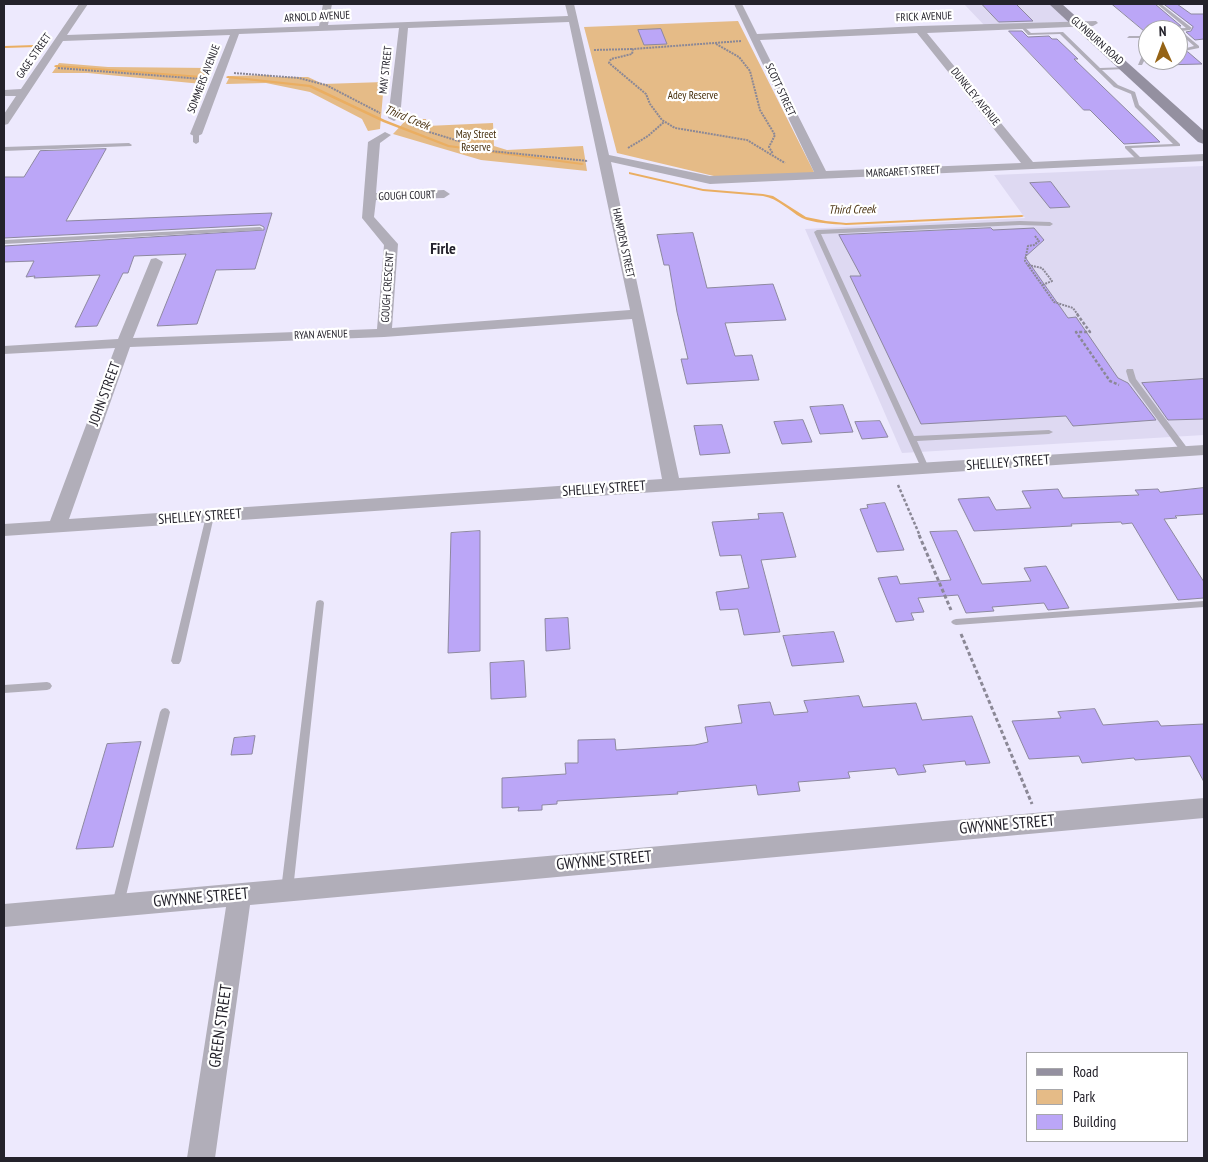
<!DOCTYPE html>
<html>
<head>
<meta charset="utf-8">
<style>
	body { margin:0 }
	#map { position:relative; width:1208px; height:1162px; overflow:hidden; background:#ede9fd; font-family:"PT Sans Narrow",sans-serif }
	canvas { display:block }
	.frame { position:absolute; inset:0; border:5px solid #24222b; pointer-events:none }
	.legend { position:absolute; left:1026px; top:1052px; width:162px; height:90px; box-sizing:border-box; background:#fff; border:1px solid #a7a7aa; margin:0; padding:6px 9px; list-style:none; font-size:15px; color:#24222b }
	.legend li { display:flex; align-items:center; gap:10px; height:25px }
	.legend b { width:25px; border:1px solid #a7a7aa }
	.north { position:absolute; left:1138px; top:20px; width:50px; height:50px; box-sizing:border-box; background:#fff; border:1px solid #a7a7aa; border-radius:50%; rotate:358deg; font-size:14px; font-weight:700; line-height:20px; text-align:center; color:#24222b }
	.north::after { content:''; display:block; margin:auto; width:18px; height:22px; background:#956315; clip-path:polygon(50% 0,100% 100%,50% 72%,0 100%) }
</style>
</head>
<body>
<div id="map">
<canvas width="1208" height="1162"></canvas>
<div class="frame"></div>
<ul class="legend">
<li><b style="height:6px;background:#9490a0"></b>Road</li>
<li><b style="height:14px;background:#e5bb87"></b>Park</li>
<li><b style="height:14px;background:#bba6f7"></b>Building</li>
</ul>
<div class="north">N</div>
</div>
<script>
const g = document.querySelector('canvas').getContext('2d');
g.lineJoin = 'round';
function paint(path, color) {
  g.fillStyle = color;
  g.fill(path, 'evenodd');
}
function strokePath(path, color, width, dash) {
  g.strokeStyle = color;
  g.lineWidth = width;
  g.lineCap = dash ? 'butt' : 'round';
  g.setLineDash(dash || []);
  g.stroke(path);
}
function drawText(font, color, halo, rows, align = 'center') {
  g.font = font + ' "PT Sans Narrow",sans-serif';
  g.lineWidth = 4.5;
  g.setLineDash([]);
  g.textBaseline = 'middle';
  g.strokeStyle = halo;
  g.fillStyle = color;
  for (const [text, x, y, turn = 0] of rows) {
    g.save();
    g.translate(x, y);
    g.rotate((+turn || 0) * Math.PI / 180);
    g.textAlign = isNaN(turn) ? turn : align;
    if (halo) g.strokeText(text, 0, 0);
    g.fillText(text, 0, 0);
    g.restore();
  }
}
const built = new Path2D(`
	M964,4h88l19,18 -87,3z
	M1204,166v269l-302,18 -97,-224 220,-11 -31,-43z`);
const green = new Path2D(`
	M738,21l77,153 -97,3 -101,-24 -33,-126z
	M59,63l49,4 101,1 -7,16 -114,-11h-36z
	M271,75v2h37l15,7 61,-2 -4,47 -12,2 -6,-12 -52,-27 -44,-9 -40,1 4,-8z
	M407,119h19l1,7 66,-3 1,23 13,4 76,-4 4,25 -106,-11 -88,-26z`);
const stream = new Path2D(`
	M35,45l2,1 -1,1 -32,1v-2z
	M56,65l146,11 2,1 -2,1 -147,-11 -1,-1z
	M228,76l83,9 74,35 64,25 133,18 2,1 -2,1 -134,-18 -65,-25 -74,-35 -82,-9 -1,-1z
	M629,172l74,17 60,5 10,2 33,21 20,4 20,2 176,-8 2,1 -2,1 -176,8c-12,-1 -34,-2 -44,-7 -14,-8 -23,-19 -39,-22l-60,-5 -74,-17z`);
const building = new Path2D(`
	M982,4h34l17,17 -34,1z
	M1112,4h43l26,22 -25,1 -8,3v4z
	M1164,4h13l14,10h13v25l-9,1 -9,-8 5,-1 2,-4z
	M661,29l6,15 -23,1 -6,-15z
	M1009,31h13l6,6 21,-1 3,3h5l21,20h-4l86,83 -36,2 -34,-34h-6z
	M1188,52l14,12 -41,1 -6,-5h23v-6z
	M106,149l-40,72 206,-8 -17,56 -39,1 -19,54 -40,2 29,-72 -52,2 -6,17h-5l-26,53 -22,1 25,-52 -66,3 1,-2 -9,1 8,-16 -30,1v-16l260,-16v-3l-4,-2 -256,13v-61h20l16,-26z
	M1051,182l19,25 -20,1 -20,-25z
	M991,228l2,2 41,-2 10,12 -19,17 43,61 8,-1 42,61 10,5 28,37 -83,6 -7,-10 -145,8 -71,-148h11l-22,-41z
	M693,233l14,55 66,-4 13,36 -61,3 10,33 17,-1 7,25 -72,4 -6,-25h7l-11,-47 -8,-47h-5l-7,-30z
	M1204,379v40l-36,1 -26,-37z
	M843,405l10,27 -33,2 -10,-27z
	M803,420l9,22 -30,2 -8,-22z
	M880,421l8,16 -26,2 -7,-17z
	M722,425l8,28 -30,2 -6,-29z
	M1204,488v26l-29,2 2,2 -13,1 40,63v16l-26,2 -46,-77 -10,1 -1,-2 -50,2 1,2 -98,5 -16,-32 31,-2 7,13 35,-2 -9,-17 36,-2 5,9 76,-3 -4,-5 23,-1 2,3z
	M885,503l19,47 -27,2 -17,-43 8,-1 -1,-3z
	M783,513l13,44 -35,3 19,72 -36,3 -6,-26 -18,1 -4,-18 33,-4 -8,-33 -21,1 -8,-34 47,-3 -1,-5z
	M480,531v120l-32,2 3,-120z
	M957,531l25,53 49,-3 -7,-13 22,-2 23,42 -21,2 -4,-7 -52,4 2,4 -28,2 -8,-18 -40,3 6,14 -13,1 3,7 -18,2 -18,-44 19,-2 3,8 51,-4 -21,-48z
	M568,618l2,31 -24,2 -1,-32z
	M834,632l10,30 -52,4 -9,-30z
	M524,661l2,36 -35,2 -1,-36z
	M859,696l4,11 53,-4 6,17 50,-4 18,47 -24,2 -1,-4 -42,4 3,7 -28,3 -3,-7 -47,4 2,6 -52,4 2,9 -42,4 -2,-10 -79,7 1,2 -121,7v3l-15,1v5l-24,1 1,-4 -17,1v-30l64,-4 -1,-11h13v-23l37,-1 1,11 79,-5 13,-3 -3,-15 37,-4 -4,-18 32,-3 4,13 34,-3 -4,-11z
	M1095,709l8,16 55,-4 3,5 43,-2v58l-14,-26 -55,4 -1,-2 -52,5 -3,-7 -50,3 -17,-38 49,-3 -3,-6z
	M255,736l-3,18 -21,1 3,-17z
	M141,742l-28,105 -37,2 31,-105z`);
const pathFar2 = new Path2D(`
	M741,41l-108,8 -1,5 -21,5 -2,4 37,31 4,10 12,16 13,8 72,12 38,23
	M716,44l23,13 11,14 10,39 15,25 -6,12 4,7
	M594,50l39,-1
	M58,68l144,11
	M234,73l65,5 27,7 54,28
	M407,123l19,8 65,20 97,10
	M628,148l20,-12 16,-14
	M1035,236l4,5 -5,4 -6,1 -3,15 29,41 19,6 5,7
	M1028,265l14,3 10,13 -10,4`);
const pathFar1 = new Path2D(`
	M1077,314l13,18h-14l34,49 9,4
	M898,485l22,51`);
const path = new Path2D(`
	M919,535l32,75
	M961,634l71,170`);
const service = new Path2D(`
	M1157,4h4l31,24 -2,2 -9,1 18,15v2l-20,4v-2l15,-4 -16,-14v-2h-24l2,-1 30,-1z
	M1022,25l9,8 32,-1 37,36 28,-1v2h-2l-24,1 16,15 17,7 4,13 41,39v2l-49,2 13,13 -5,1 -14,-14v-2l48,-2 -38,-37 -4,-13 -17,-7 -54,-53 -32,1 -8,-9z
	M1129,36h19v2h-21z
	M1144,51h4v2l-6,12h-4z
	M196,132l3,2v8l-3,2 -3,-2v-8z
	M129,143l3,2 -1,1 -127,5v-4z
	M1020,221l30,1 3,2 -3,2 -30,-1 -199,9 93,202 135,-6 4,2 -4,2 -132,7 12,27 -1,2h-6l-108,-238 3,-2z
	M260,227l3,2 -1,1 -258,14v-4z
	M1127,369h6l3,10 52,70 1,2 -1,2h-6l-53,-72 -3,-10z
	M210,513l4,3 -33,145 -2,3h-6l-2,-3 35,-145z
	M320,600l3,1 1,2 -31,287 -2,4 -4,1 -4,-1 -2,-4 35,-287 1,-2z
	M1204,601v6l-248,18 -3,-1 -2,-2 2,-2 3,-1z
	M47,682l3,1 2,3 -2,3 -3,1 -43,3v-8z
	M165,708l3,1 2,3 -46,192 -2,4 -4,1 -4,-1 -2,-4 48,-192 2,-3z`);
const minor = new Path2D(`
	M79,4h9l-21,31 252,-9 4,-22h9l-4,21 240,-9 -3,-12h9l35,151 101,21 104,-4 -80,-168h8l15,30 162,-8 177,-5 2,2 -5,3 -166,7 106,129 171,-8v7l-494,23 -99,-22 68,316 525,-33v10l-1200,81v-12l46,-3 65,-173 -111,6v-8l114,-7 33,-80 5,-1 7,4 -30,76 244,-9 7,-84 -22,-27 6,-76 17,-10 6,3 -11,8 -4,50 68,-3 6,4 -6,4 -68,2 -2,17 24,27 -6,84 238,-18 -61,-288 -161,6 -8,90 -6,3 -6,-3 11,-90 -160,6 -37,100 -6,3 -6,-3 40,-99 -167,6 -55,83 -4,1v-11l12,-18h-12v-6l17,-1zM917,33l104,130 -195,8 -66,-131zM632,319l30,160 -593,40 61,-172 254,-10z
	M1204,798v20l-954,87 -35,253h-28l39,-251 -222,20v-23z`);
const secondary = new Path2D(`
	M1049,4h13l142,127v13l-6,-2z`);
const farStreetnames = [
	["ARNOLD AVENUE",317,17,-3],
	["FRICK AVENUE",924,17,-2],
	["GLYNBURN ROAD",1097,41,42],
	["GAGE STREET",34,56,-55],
	["MAY STREET",386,70,-84],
	["SOMMERS AVENUE",204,79,-69],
	["SCOTT STREET",780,90,65],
	["DUNKLEY AVENUE",975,97,51],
	["MARGARET STREET",903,172,-3],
	["GOUGH COURT",407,196,-2],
	["HAMPDEN STREET",623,243,78],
	["GOUGH CRESCENT",388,287,-86],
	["RYAN AVENUE",321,335,-2]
];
const farParknames = [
	["Adey Reserve",693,96],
	["May Street",476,135],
	["Reserve",476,148]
];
const farWaternames = [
	["Third Creek",407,118,22],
	["Third Creek",852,210,-1]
];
const streetNames = [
	["JOHN STREET",105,394,-70],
	["SHELLEY STREET",1008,463,-4],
	["SHELLEY STREET",604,489,-4],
	["SHELLEY STREET",200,517,-4]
];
const farDistrictnames = [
	["Firle",443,249]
];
const nearStreetnames = [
	["GWYNNE STREET",1007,825,-5],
	["GWYNNE STREET",604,861,-5],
	["GWYNNE STREET",201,898,-5],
	["GREEN STREET",221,1026,-82]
];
paint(built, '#ded9f2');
paint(green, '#e5bb87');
paint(stream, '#eaae62');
paint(building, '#bba6f7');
strokePath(building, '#8d889f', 1);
strokePath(pathFar2, '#8b8896', 2, [2, 1]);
strokePath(pathFar1, '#8b8896', 2.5, [3, 2]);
strokePath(path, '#8b8896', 3, [4, 2.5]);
paint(service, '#b1aeb9');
paint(minor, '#b1aeb9');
paint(secondary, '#9490a0');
drawText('11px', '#24222b', '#fff', farStreetnames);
drawText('11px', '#462e0c', '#fff', farParknames);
drawText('italic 12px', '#4b3312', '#fff', farWaternames);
drawText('14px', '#24222b', '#fff', streetNames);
drawText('bold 16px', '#24222b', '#fff', farDistrictnames);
drawText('16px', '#24222b', '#fff', nearStreetnames);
</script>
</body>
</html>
